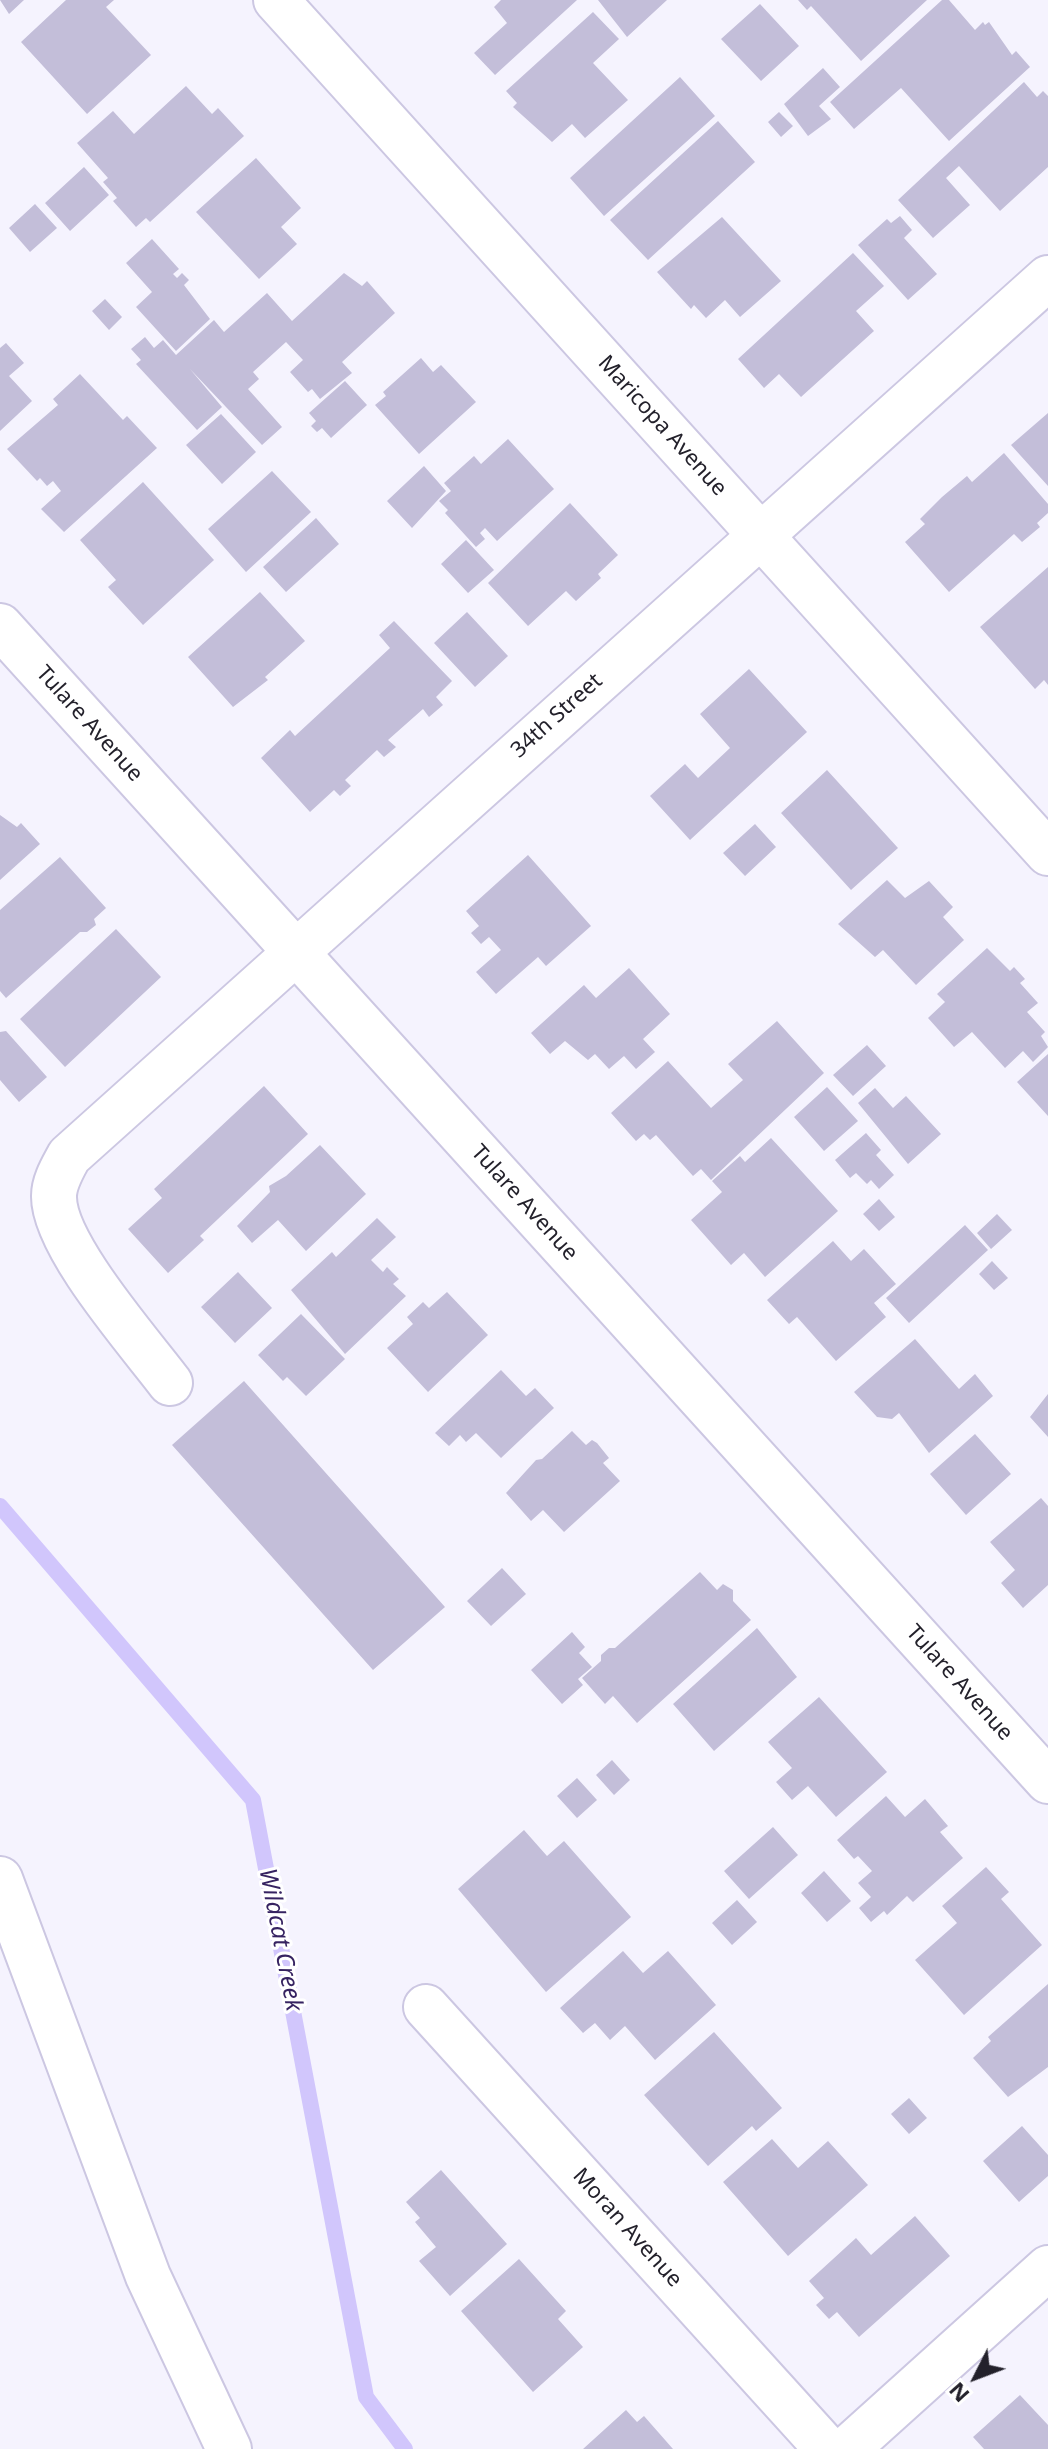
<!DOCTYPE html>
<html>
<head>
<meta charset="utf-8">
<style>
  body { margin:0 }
  #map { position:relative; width:1048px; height:2449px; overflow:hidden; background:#f5f3fe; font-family:"Noto Sans",sans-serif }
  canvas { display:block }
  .north { position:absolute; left:936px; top:2337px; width:80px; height:80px; -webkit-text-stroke:6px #fff; paint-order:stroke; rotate:228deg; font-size:22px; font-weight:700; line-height:32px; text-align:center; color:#23212b }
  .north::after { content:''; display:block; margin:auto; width:28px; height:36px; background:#23212b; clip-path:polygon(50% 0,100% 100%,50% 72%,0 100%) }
</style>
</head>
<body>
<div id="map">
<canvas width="1048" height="2449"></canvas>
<div class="north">N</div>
</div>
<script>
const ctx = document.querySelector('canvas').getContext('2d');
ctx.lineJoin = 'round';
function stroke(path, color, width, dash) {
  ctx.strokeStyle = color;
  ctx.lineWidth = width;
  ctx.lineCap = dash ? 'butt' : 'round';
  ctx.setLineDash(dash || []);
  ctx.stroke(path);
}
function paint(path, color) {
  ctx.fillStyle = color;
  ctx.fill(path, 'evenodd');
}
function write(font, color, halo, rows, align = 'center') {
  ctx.font = font + ' "Noto Sans",sans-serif';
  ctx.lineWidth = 6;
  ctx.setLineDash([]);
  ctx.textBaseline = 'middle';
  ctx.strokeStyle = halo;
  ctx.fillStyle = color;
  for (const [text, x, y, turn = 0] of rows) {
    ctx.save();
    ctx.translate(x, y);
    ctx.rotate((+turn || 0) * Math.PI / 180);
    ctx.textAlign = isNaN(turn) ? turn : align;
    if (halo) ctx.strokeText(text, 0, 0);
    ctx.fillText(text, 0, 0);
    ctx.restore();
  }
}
const stream = new Path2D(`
  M0,1506l253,294 113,597 39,52`);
const building = new Path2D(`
  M0,0h24l-15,14z
  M66,0h48l-8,7 45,48 -64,59 -66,-72z
  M501,0h76l-82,75 -21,-22 33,-30 -13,-16z
  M598,0h69l-40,37z
  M798,0h129l-66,61 -50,-55 -4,4z
  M942,0h7l26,30 8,-8 2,3 4,-3 23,33 4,-4 14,16 -81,74 -48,-53 -47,41 -24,-27z
  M760,4l39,42 -38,35 -40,-42z
  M593,12l26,27 -26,24 35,37 -43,38 -13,-14 -20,18 -39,-35 4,-4 -11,-12z
  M823,68l17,19 -21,19 12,13 -23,17 -24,-32z
  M680,77l35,39 -111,100 -34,-38z
  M1024,82l13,15 6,-6 5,5v71l-48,44 -41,-45 -13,12 24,27 -37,33 -35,-38z
  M186,86l26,28 6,-6 26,28 -94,86 -4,-4 -10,9 -23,-26 4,-3 -14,-16 5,-4 -31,-35 36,-32 21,23z
  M779,112l14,14 -12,11 -13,-15z
  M718,121l37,41 -107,98 -38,-40z
  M256,158l45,50 -20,19 16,17 -38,35 -63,-67z
  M84,167l25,28 -39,36 -25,-28z
  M35,204l22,24 -27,24 -21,-24z
  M900,216l12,14 -8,8 33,36 -29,26 -50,-55 29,-26 4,4z
  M722,217l59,64 -41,36 -15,-17 -19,18 -12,-13 -3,4 -34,-37z
  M152,239l27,30 -6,5 4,4 5,-5 7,7 -5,5 26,34 -34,32 -40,-44 16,-15 -26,-29z
  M853,253l31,33 -28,25 18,20 -73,66 -22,-23 -15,14 -26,-29z
  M344,273l18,13 5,-5 28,32 -53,49 10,11 -32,26 -8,-10 -4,3 -18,-20 13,-12 -17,-18 -33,30 6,7 -11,10 34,38 -20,18 -72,-76 32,38 -25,23 -61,-66 5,-4 -10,-11 14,-12 9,11 9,-8 13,15 38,-35 10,12 43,-39 25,28z
  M105,299l17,18 -13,13 -17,-19z
  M6,343l18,20 -15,13 23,25 -32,30v-83z
  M421,358l12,14 8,-7 35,37 -57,52 -44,-49 11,-9 -3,-4z
  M80,374l43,46 4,-4 30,32 -93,84 -23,-23 20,-18 -8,-10 -6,5 -7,-8 -3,3 -30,-32 51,-44 -5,-6z
  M345,381l22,24 -36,33 -9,-10 -5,4 -6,-6 5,-5 -7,-8z
  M1048,413v73l-37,-41z
  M221,414l35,38 -34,32 -36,-39z
  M508,439l46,50 -57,52 -12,-13 -5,5 5,6 -9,8 -31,-34 3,-3 -9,-9 12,-10 -7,-8 30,-27 7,8z
  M1004,453l44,51v9l-11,10 3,4 -18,15 -8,-8 -65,58 -44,-50 20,-18 -5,-5 22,-22 25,-21 5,6z
  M424,466l22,25 -34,37 -25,-27z
  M272,471l39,41 -65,60 -38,-43z
  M143,482l71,78 -71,65 -35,-38 8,-7 -36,-40z
  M570,503l48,52 -20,19 3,4 -25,23 -10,-10 -38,35 -40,-43z
  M316,518l23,26 -53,48 -23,-25z
  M466,540l28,30 -26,23 -27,-29z
  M1048,567v118l-4,-5 -9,9 -55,-62z
  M260,592l45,49 -40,36 3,3 -35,27 -45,-50z
  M467,612l41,44 -33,31 -41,-44z
  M394,621l58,60 -16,16 7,8 -14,12 -6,-8 -35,31 8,7 -12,10 -7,-7 -32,30 6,6 -11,10 -6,-6 -24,22 -49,-54 29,-28 5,6 95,-88 -11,-13z
  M749,669l58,63 -117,108 -40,-44 35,-32 13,14 32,-30 -30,-34z
  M827,770l71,78 -47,42 -70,-77z
  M0,815l17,12 4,-4 19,21 -40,36z
  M755,824l21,23 -31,29 -22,-23z
  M528,855l63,71 -45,40 -8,-9 -42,37 -20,-22 25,-22 -12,-13 -8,7 -10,-11 8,-7 -13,-15z
  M60,857l46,51 -12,11 2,6 -9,7h-7l-74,66 -6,-7v-81z
  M887,880l18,18 24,-17 24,26 -10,10 21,23 -48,45 -33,-35 -8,7 -37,-33z
  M116,929l45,48 -96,90 -45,-48z
  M987,948l23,23 4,-4 11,12 -5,4 18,20 -11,9 18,20 -4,4 7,11 -15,15 -10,-11 -18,17 -33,-36 -18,15 -26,-29 17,-16 -8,-8z
  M629,968l41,46 -27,25 12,13 -19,17 -12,-13 -15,13 -14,-15 -7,6 -23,-19 -15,13 -19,-21 53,-48 12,13z
  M777,1021l47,52 -113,107 -10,-11 -8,7 -37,-41 -6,5 -6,-6 -8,7 -25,-28 57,-52 43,47 32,-28 -15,-16z
  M6,1031l41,46 -28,25 -19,-22v-48z
  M867,1045l19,21 -33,30 -20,-21z
  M1048,1054v62l-31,-34z
  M264,1086l44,48 -108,102 4,4 -36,33 -40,-44 34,-31 -8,-9z
  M827,1087l31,34 -34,30 -30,-34z
  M875,1088l18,20 13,-12 35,38 -33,30 -50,-61z
  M866,1133l15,17 -5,5 18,20 -15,14 -8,-9 -4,4 -11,-11 -6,5 -15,-18z
  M771,1138l67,73 -73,66 -21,-24 -13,12 -40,-45 31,-28 -10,-11 28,-25 5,6z
  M320,1145l46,49 -60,57 -28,-31 -26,23 -15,-17 33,-34 -1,-6 17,-10z
  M879,1199l16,18 -16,14 -16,-17z
  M997,1214l15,16 -21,19 -14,-16z
  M377,1218l19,19 -25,23 12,12 4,-5 12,12 -6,5 13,12 -61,58 -54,-64 41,-38 4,5z
  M965,1225l23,25 -79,73 -23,-25z
  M833,1241l18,20 13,-12 32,35 -22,19 12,14 -50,44 -39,-44 -8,7 -22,-24z
  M992,1261l16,17 -14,12 -15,-16z
  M238,1272l34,36 -37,35 -34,-36z
  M447,1292l41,43 -60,57 -41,-44 26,-24 -6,-7 16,-15 6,6z
  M301,1314l44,45 -39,37 -19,-19 -4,4 -25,-26z
  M915,1339l44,50 16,-15 18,22 -64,57 -30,-40 -7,6 -15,-2 -23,-25z
  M501,1370l25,26 9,-8 19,20 -53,50 -25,-25 -10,9 -6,-7 -11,11 -14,-13z
  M244,1381l201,226 -72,63 -201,-225z
  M1048,1394v43l-18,-20z
  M572,1431l14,14 6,-5 5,3 12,15 -6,5 17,18 -56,51 -21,-22 -12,11 -25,-28 30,-33 6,-1z
  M975,1434l36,40 -45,41 -36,-41z
  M1041,1498l7,8v79l-25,23 -22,-25 14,-13 -25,-28z
  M502,1568l24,26 -35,32 -24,-25z
  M700,1572l17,18 6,-6 10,6v11l18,19 -114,103 -24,-27 -8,8 -23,-26 19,-17v-6l8,-7h6z
  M757,1628l40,49 -83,74 -41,-47z
  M572,1632l13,15 -6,6 13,14 -14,12 5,6 -21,19 -31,-34z
  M819,1697l68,75 -51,45 -28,-31 -16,14 -16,-18 16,-14 -24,-26z
  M612,1760l18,20 -16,15 -18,-20z
  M577,1778l20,22 -20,18 -20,-22z
  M886,1796l19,21 20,-18 23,27 -8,6 23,26 -50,44 -6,-6 -20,19 -3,-4 -13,11 -12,-14 12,-11 -13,-14 14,-12 -14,-15 -4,3 -17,-19z
  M773,1827l25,28 -49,44 -25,-28z
  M524,1830l23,26 17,-15 67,76 -85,75 -88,-103z
  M986,1867l23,25 -8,7 41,46 -78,70 -49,-55 42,-37 -15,-17z
  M824,1871l27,30 -24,21 -26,-29z
  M737,1900l20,22 -25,23 -20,-22z
  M623,1951l20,22 25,-22 48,54 -61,55 -30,-34 -15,14 -15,-17 -12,10 -23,-25z
  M1048,1984v83l-40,30 -35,-39 18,-17 -3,-4z
  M714,2032l68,76 -26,23 -4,-5 -44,40 -64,-71z
  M909,2098l18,20 -18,16 -18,-20z
  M1022,2126l26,29v21l-29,26 -36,-41z
  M772,2139l26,29 30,-27 40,44 -80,71 -65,-74z
  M441,2170l66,74 -57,52 -31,-35 17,-14 -21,-25 5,-4 -14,-16z
  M915,2216l35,40 -91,81 -22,-25 -8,7 -13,-14 8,-7 -15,-17 47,-43 15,17z
  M519,2259l47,52 -8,8 25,28 -50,45 -72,-81z
  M1020,2395l28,30v24h-64l-11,-12z
  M626,2410l11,12 7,-6 29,33h-90z`);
const minor = new Path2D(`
  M276,0l772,853
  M0,626l1048,1155
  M170,1383c-30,-40 -117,-138 -116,-187 0,-14 8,-27 15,-40l979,-878
  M0,1879l148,397 81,173
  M426,2007l401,442
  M847,2449l201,-181`);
const streetNames = [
  ["Maricopa Avenue",662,426,48],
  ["34th Street",557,716,-42],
  ["Tulare Avenue",89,724,48],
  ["Tulare Avenue",524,1203,48],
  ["Tulare Avenue",959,1683,48],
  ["Moran Avenue",627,2228,48]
];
const waterNames = [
  ["Wildcat Creek",280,1940,79]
];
stroke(stream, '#d1c6fc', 16);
paint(building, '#c3bed9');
stroke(minor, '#ccc7e2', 48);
stroke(minor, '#fff', 44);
write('22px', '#23212b', '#fff', streetNames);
write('italic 24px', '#362361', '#fff', waterNames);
</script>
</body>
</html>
